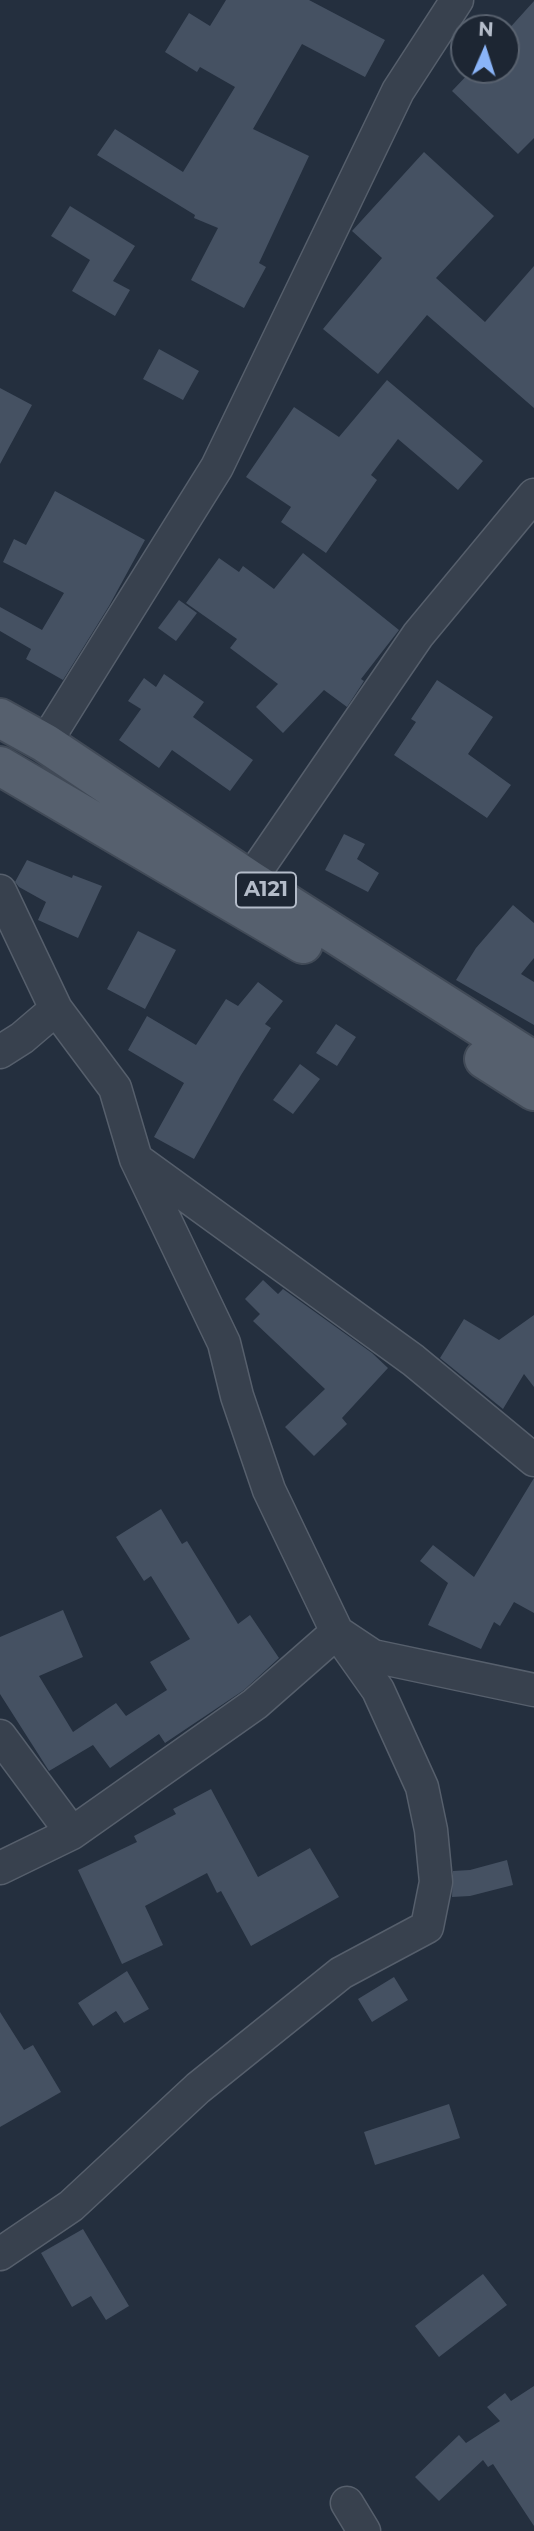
<!DOCTYPE html>
<html>
<head>
<meta charset="utf-8">
<style>
  body { margin:0 }
  #map { position:relative; width:534px; height:2531px; overflow:hidden; background:#242f3e; font-family:Montserrat,sans-serif }
  canvas { display:block }
  .north { position:absolute; left:450px; top:14px; width:70px; height:70px; box-sizing:border-box; background:#1d2633; border:2px solid #59626f; border-radius:50%; rotate:3deg; font-size:19px; font-weight:700; line-height:28px; text-align:center; color:#b4bcc9 }
  .north::after { content:''; display:block; margin:auto; width:24px; height:32px; background:#8ab4f8; clip-path:polygon(50% 0,100% 100%,50% 72%,0 100%) }
</style>
</head>
<body>
<div id="map">
<canvas width="534" height="2531"></canvas>
<div class="north">N</div>
</div>
<script>
const ctx = document.querySelector('canvas').getContext('2d');
ctx.lineJoin = 'round';
function paint(path, color) {
  ctx.fillStyle = color;
  ctx.fill(path, 'evenodd');
}
function stroke(path, color, width, dash) {
  ctx.strokeStyle = color;
  ctx.lineWidth = width;
  ctx.lineCap = dash ? 'butt' : 'round';
  ctx.setLineDash(dash || []);
  ctx.stroke(path);
}
function write(font, color, halo, rows, align = 'center') {
  ctx.font = font + ' Montserrat,sans-serif';
  ctx.lineWidth = 5;
  ctx.setLineDash([]);
  ctx.textBaseline = 'middle';
  ctx.strokeStyle = halo;
  ctx.fillStyle = color;
  for (const [text, x, y, turn = 0] of rows) {
    ctx.save();
    ctx.translate(x, y);
    ctx.rotate((+turn || 0) * Math.PI / 180);
    ctx.textAlign = isNaN(turn) ? turn : align;
    if (halo) ctx.strokeText(text, 0, 0);
    ctx.fillText(text, 0, 0);
    ctx.restore();
  }
}
const building = new Path2D(`
  M226,0h83l76,40 -20,37 -63,-33 -49,85 56,27 -50,107 7,4 -22,41 -53,-28 27,-52 -24,-10 1,-3 -98,-60 18,-26 68,43 52,-85 -35,-20 -3,5 -32,-20 24,-39 21,13z
  M534,1v137l-16,16 -66,-63 20,-21h34v-38z
  M424,152l70,64 -58,62 49,44 49,-56v142l-107,-93 -49,59 -55,-45 59,-71 -30,-27z
  M70,206l65,40 -22,35 17,9 -15,26 -43,-25 18,-31 -39,-24z
  M159,349l40,22 -16,29 -40,-21z
  M387,380l96,81 -25,29 -60,-51 -27,36 6,5 -51,73 -45,-31 10,-15 -45,-30 48,-70 45,30z
  M0,388l32,17 -32,59z
  M55,491l90,49 -36,66 -46,74 -37,-21 5,-10 -31,-18v-24l42,23 22,-37 -61,-31 11,-23 12,6z
  M303,553l96,77 -38,49 3,2 -17,26 -23,-17 -41,43 -27,-26 22,-23 -48,-36 7,-9 -51,-36 33,-45 20,14 4,-6 31,23z
  M179,600l18,13 -21,28 -18,-13z
  M164,674l40,28 -11,15 60,43 -23,31 -58,-41 -13,18 -40,-28 22,-31 -13,-8 16,-23 12,9z
  M437,680l56,37 -25,37 43,31 -24,33 -93,-63 22,-33 -5,-3z
  M344,834l21,10 -8,15 22,14 -11,19 -43,-22z
  M27,860l45,18 1,-3 29,11 -24,52 -40,-18 8,-18 -27,-15 -4,-5z
  M513,905l21,18v35l-13,16 13,8v43l-78,-45 20,-32z
  M138,931l38,19 -31,59 -38,-20z
  M258,982l25,19 -18,23 6,4 -30,47 -47,84 -40,-22 30,-54 -56,-33 19,-34 49,29 30,-46 12,7z
  M336,1024l20,13 -19,29 -21,-13z
  M300,1064l20,15 -27,35 -20,-14z
  M263,1280l15,14 5,-5 89,64 16,15 -46,50 5,6 -33,32 -29,-29 40,-38 -72,-68 7,-7 -15,-15z
  M534,1315v72l-10,-13 -21,35 -63,-51 24,-39 35,21z
  M534,1478v135l-20,-11 -14,24 -6,-4 -13,27 -53,-24 20,-42 -28,-22 13,-16 41,32z
  M161,1509l21,35 5,-3 51,83 12,-9 29,43 -35,32 -79,53 -6,-9 -49,34 -17,-23 -44,26 -49,-77v-57l63,-27 20,47 -44,19 34,56 43,-29 10,13 41,-26 -17,-28 40,-23 -39,-63 -7,5 -28,-44z
  M211,1789l47,88 52,-29 29,49 -88,49 -30,-55 -4,2 -10,-20 -62,33 18,39 -41,19 -44,-94 59,-28 -3,-6 42,-22 -3,-5z
  M507,1860l6,25 -43,11 -18,1 1,-26 17,-1z
  M127,1971l22,38 -25,14 -8,-12 -23,15 -15,-23z
  M394,1977l14,23 -36,22 -14,-23z
  M0,2012l24,38 9,-5 28,47 -61,35z
  M449,2104l11,34 -85,27 -11,-33z
  M83,2229l46,77 -23,14 -15,-24 -19,11 -31,-54z
  M483,2274l24,31 -68,52 -24,-31z
  M534,2386v140l-41,-62 -5,3 -5,-7 -44,41 -24,-24 44,-42 7,8 34,-22 -13,-14 18,-14 6,8z`);
const street = new Path2D(`
  M45,743l172,-276 181,-376 59,-91
  M250,880l168,-245 116,-140
  M0,891l56,118 59,79 21,71 88,184 13,53 32,94 68,142 41,58 44,97 9,43 5,52 -9,45 -86,46 -143,115 -127,118 -71,48
  M0,1052l22,-14 34,-29
  M140,1162l273,198 121,100
  M0,1736l72,97
  M0,1868l72,-35 183,-129 82,-72 36,24 161,34
  M347,2503l17,28`);
const primary = new Path2D(`
  M0,718l45,25 205,137 284,181
  M0,766l303,178
  M484,1059l50,32`);
const shields = [
  [266,890,60]
];
const shieldNames = [
  ["A121",266,890]
];
paint(building, '#455162');
stroke(street, '#565f6c', 35);
stroke(primary, '#414a57', 42);
stroke(street, '#38414e', 32);
stroke(primary, '#56606e', 38);
for (const [x, y, w] of shields) {
  const box = new Path2D();
  box.roundRect(x - w / 2, y - 17.5, w, 35, 5);
  ctx.fillStyle = '#1d2633';
  ctx.fill(box);
  stroke(box, '#b4bcc9', 2);
}
write('bold 21px', '#b4bcc9', null, shieldNames);
</script>
</body>
</html>
